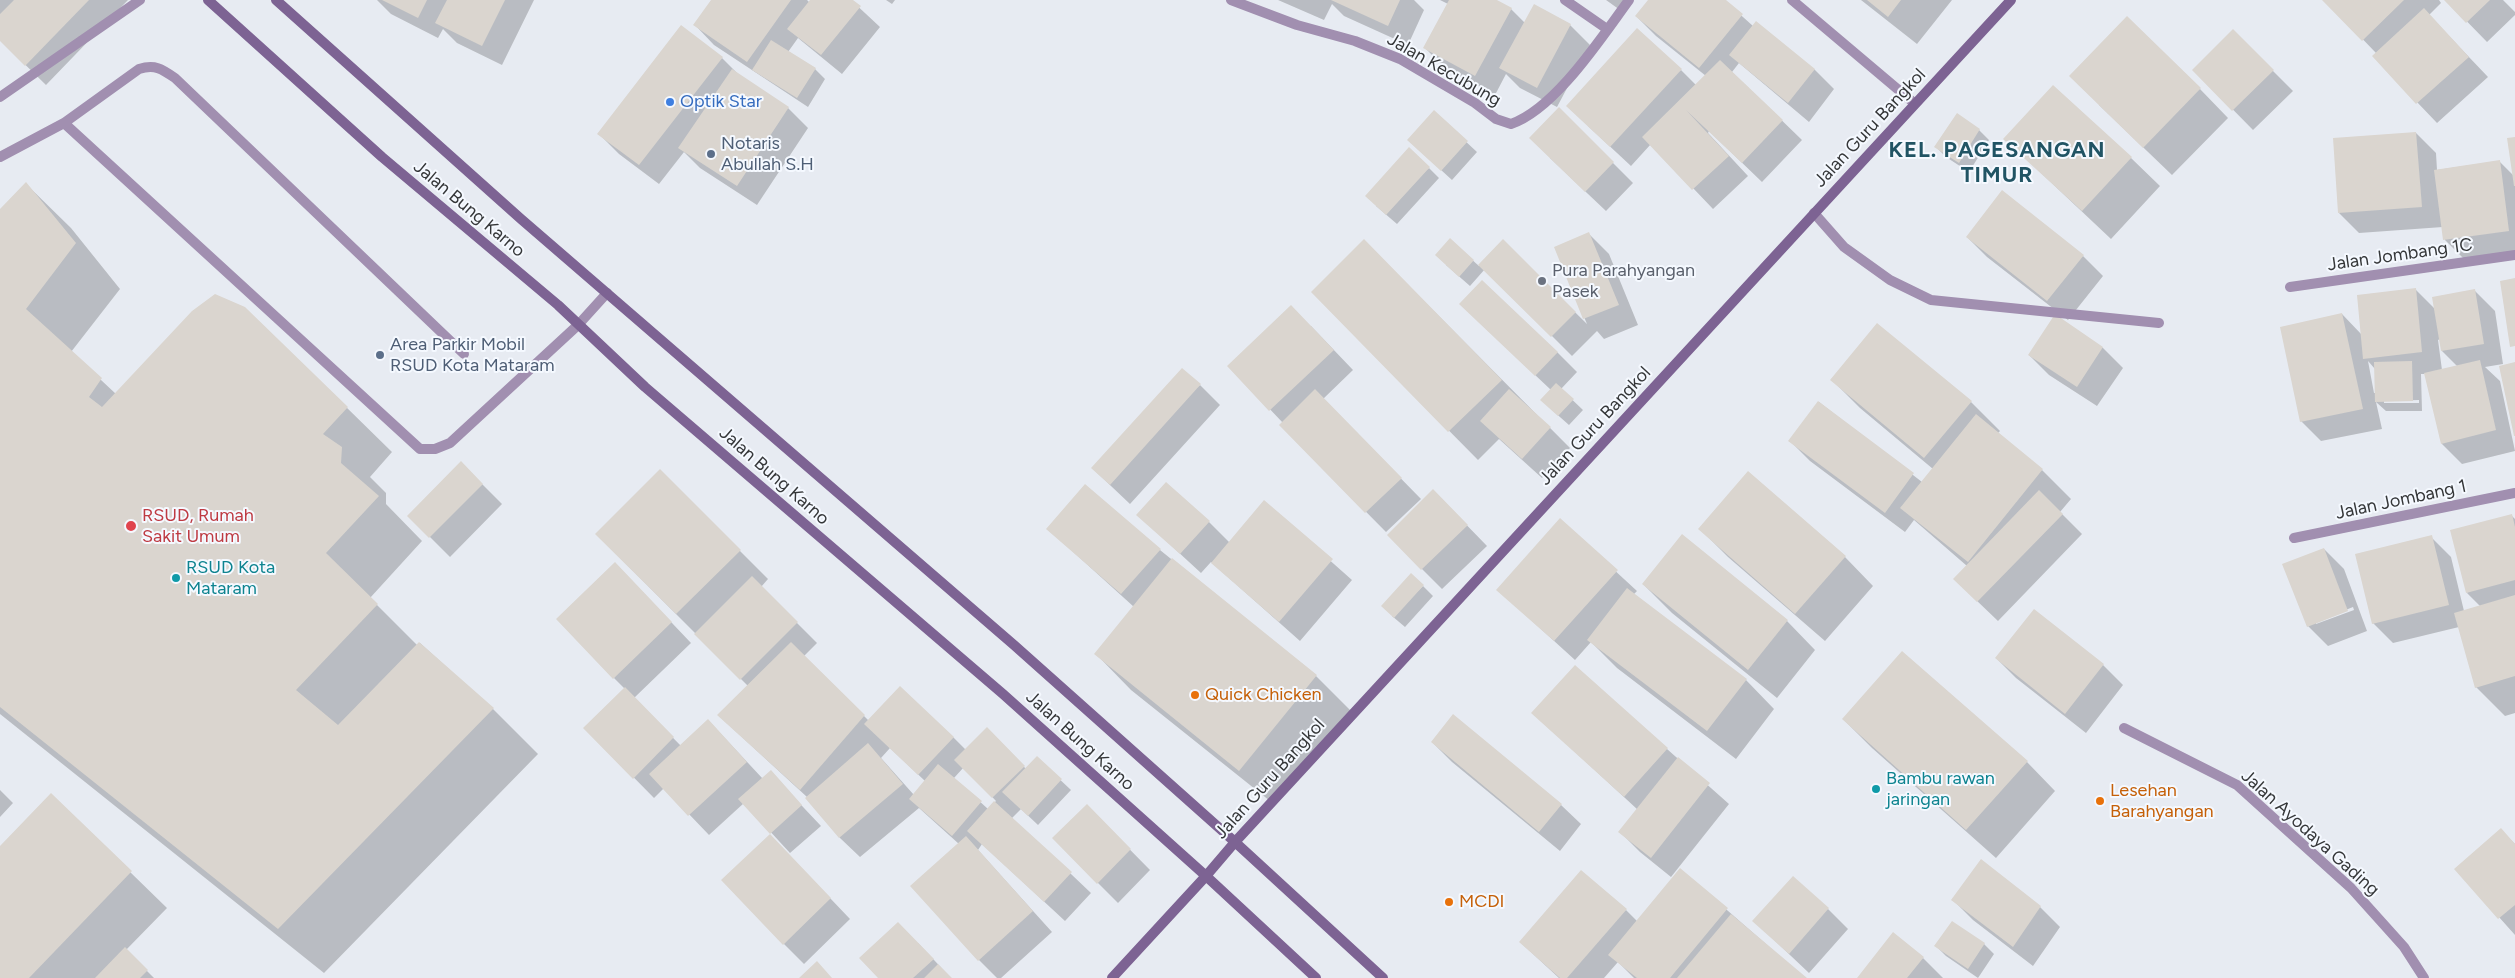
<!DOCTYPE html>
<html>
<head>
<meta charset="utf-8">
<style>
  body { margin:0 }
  canvas { display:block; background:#e7ebf2 }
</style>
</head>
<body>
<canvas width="2515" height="978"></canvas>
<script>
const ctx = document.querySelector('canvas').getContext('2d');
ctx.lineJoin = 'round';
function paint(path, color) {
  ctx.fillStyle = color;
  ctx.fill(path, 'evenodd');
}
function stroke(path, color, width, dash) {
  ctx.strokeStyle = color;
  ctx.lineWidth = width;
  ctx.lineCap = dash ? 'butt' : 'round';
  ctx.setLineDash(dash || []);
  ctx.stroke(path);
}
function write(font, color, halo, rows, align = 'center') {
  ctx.font = font + ' Figtree,sans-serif';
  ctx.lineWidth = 4;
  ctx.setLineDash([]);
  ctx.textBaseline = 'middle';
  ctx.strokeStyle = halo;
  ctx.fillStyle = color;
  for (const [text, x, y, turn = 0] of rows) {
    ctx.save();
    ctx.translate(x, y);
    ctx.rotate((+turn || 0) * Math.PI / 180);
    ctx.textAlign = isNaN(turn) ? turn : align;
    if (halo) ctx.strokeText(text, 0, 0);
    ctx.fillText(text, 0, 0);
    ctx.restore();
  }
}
const shadow = new Path2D(`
  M0,0h128l-82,85 -46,-45z
  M377,0h157l-32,65 -45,-22 -14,-14 -5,9 -47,-24z
  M712,0h95l3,3 2,-3h39l29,27 -38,47 -44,-36 -10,14 27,17 10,10 -17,28 -94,-62 -19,-20z
  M886,0h9l-3,4z
  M1278,0h136l10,10 -16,35 -64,-29 -12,-12 -8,16z
  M1440,0h55l16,9 14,14 9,-17 36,19 20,20 -33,62 -37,-19 -14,-14 -11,21 -50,-27 -20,-20 23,-44z
  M1606,0h22l-8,10z
  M1649,0h75l29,26 61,43 20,20 -25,33 -70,-59 -7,9 70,68 -40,42 -53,-51 -1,2 40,43 -35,33 -62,-65 -20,22 -43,-40 93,-56 15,15 10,-9 -50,-40 -20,-20z
  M1861,0h91l-35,44z
  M2325,0h114l2,3 -12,12 59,62 -51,46 -64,-67 3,-3z
  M2446,0h57l12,12v3l-28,27z
  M2233,31l60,60 -40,39 -59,-60z
  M722,58l19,19 47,31 20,20 -51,77 -57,-37 -16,-16 -25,32 -40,-30 -20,-20z
  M2200,89l28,29 -56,57 -73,-70z
  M1559,109l74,74 -27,28 -56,-53z
  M1434,112l43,40 -25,28 -34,-31z
  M1979,130l10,10 -20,32 -23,-15 -10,-10z
  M2416,133l20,20 1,17 62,-9 15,15 1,-38v115l-50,7 -20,-20 -2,-13 -84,6 -20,-20z
  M2005,139l126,19 29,28 -49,53z
  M1429,168l10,10 -42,46 -21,-18z
  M26,184l45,44 49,61 -49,63 45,42 129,-86 147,144 -22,25 16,16v11l36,37 -52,57 47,47 3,-2 73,66 45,45 -214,219 -324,-259v-503z
  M1589,234l20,20 29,71 -34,14 -7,-8 -25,25 -87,-87 -15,17 -24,-21 4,-25 29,26 24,-25 84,83 -32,-76z
  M1967,237l116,19 20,20 -35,44 -81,-63z
  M1393,270l177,178 -28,30 -43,-39 -21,21 -166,-168z
  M2415,289l21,21 39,-19 20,20 8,53 -18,3 15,14 15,70 -53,13 -20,-20 -16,-70h-5l1,37h-36l-10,-9 6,27 -61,12 -20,-20 41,-107 20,21zM2440,339l2,12 16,16 -16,3 -4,-30zM2368,361l7,8 1,24h-2zM2419,400v3h-35v-2z
  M2055,316l48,32 20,20 -26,38 -48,-31 -20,-20z
  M1481,324l76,28 20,20 -16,17 22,21 -14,15 -17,-15 -1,-20z
  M1877,324l94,78 29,29 -3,3 45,36 29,29 -11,13 22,22 -84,87 -23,-22 -8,-33 -53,-46 -9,12 -95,-71 -20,-20 29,-39 103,80 11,-13 -73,-61 -28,-28z
  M1311,326l42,44 -30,29 98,100 -35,33 -106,-107 3,-2 -54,-57z
  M1200,385l20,20 -90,99 -38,-36z
  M461,463l41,41 -52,53 -41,-41z
  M660,471l108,108 -7,8 56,56 -13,13 65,65 84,16 13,13 41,-1 19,20 11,-11 34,32 -33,35 -17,-16 -9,9 79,75 -26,28 -83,-77 -4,6 74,82 -51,46h-4l-18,-18 -20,-116 -40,-36 -59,49 -20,-19 -33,-41 -89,-82 30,-29 -152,-152zM890,748l35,33 -11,14 -33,-37zM964,767l32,34 -8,8 -34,-31z
  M1264,502l88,78 -52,61 -89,-79 -10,11 -63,-58 71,7 21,21z
  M1453,511l34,35 -45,43 -54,-54z
  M2512,516l3,3v194l-10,3 -29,-29 -17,-60 -66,16 -20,-20 58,-86 20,20 13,54 16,-5 -13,-13z
  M1560,520l77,71 -3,3 112,86 28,29 -38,50 -119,-91 -26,-26 -16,18 -77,-70z
  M1048,529l112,21 156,126 35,35 -76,94 -144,-115 -35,-36 38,-47z
  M1700,529l145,28 28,29 -48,55 -97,-84z
  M2324,549l20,20 23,62 -39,15 -20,-20zM2353,607l1,3 -38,14v-2z
  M635,584l56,59 -57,55 47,48 27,-26 55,59 7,-7 51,54 -31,27 -46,-50 -35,32 -45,-47 -10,10 -69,-70 40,-39 -11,-11z
  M1643,584l144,37 28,29 -38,48 -105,-85z
  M1423,586l10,10 -28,31 -13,-11z
  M2034,611l69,54 20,20 -37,48 -70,-55 -20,-20z
  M1533,713l134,36 62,55 -58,73 -31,-25 -20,-20 18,-22z
  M1843,719l184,43 28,29 -59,67 -124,-110z
  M1432,742l129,63 20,19 -21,27 -108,-89z
  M0,790l13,13 -13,14z
  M51,795l116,113 -41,42 28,28h-154v-130z
  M1087,806l63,64 -32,33 -65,-65z
  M2501,830l14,14v91l-59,-66z
  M789,855l61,64 -46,45 -20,-20z
  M1681,870l124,108h-171l-16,-16 -14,16h-45l-39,-36 106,-32 12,12z
  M1953,900l87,7 20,20 -27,39 -60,-46z
  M1828,909l20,20 -39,44 -55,-52z
  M1952,923l32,21 10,10 -16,24 -32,-22 -10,-10z
  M918,943l33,35h-71z
  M1923,958l20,20h-84z`);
const building = new Path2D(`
  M14,0h75l-64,66 -25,-25v-27z
  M382,0h45l-9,18z
  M447,0h58l-23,46 -47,-23z
  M711,0h80l-44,62 -54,-37z
  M810,0h43l8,6 -40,49 -34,-26z
  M1331,0h69l-12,26z
  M1449,0h48l15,8 -37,68 -52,-28z
  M1648,0h78l17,14 -44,54 -64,-52z
  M1867,0h34l-13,17z
  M2322,0h82l-42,41z
  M2444,0h46l-24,23z
  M1534,4l37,20 -34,64 -38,-20z
  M2424,8l45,49 -53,47 -44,-48z
  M2127,16l74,72 -58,60 -74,-72z
  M1756,21l59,48 -27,34 -59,-48z
  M681,25l42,32 -84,108 -42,-31z
  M1637,28l45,41 -72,78 -44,-41z
  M2233,29l41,41 -42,41 -40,-41z
  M771,40l45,28 -19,30 -45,-28z
  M1720,60l63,60 -41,43 -56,-53 43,46 -37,34 -50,-53z
  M732,69l57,38 -52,79 -59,-38z
  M2053,85l79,72 -50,54 -79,-72z
  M1559,107l55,55 -29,30 -56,-54z
  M1434,110l34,31 -27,30 -34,-31z
  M1957,113l23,16 -21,34 -25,-16z
  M2416,132l6,75 -84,6 -5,-75z
  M2515,137v49h-1l-7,-48z
  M1409,147l21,20 -44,48 -21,-19z
  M2500,160l9,71 -66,9 -9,-70z
  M26,182l50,61 -50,66 76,69 -13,19 13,10 90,-96 23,-17 30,13 103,100 -25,27 19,13 -1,16 38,33 -53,57 52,51 -82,86 42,35 81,-83 75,66 -216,221 -278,-222v-498z
  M2002,190l82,65 -37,46 -81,-64z
  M1589,232l30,73 -36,14 -29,-72z
  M1450,238l24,22 -15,17 -24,-22z
  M1364,239l138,141 -54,52 -137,-140z
  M1503,239l73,73 -25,25 -73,-72z
  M2515,278v68l-5,1 -10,-66z
  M1482,280l76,72 -23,24 -76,-72z
  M2416,288l6,64 -59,7 -6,-64z
  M2475,289l9,55 -43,7 -9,-54z
  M1291,305l43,45 -65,61 -42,-45z
  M2342,313l21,96 -63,13 -20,-95z
  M2055,314l48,33 -26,40 -49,-32z
  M1877,323l95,78 -48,57 -94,-78z
  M2480,360l16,70 -55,14 -17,-71z
  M2412,361l1,40 -38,1 -1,-40z
  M2515,362v74h-1l-15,-70z
  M1182,368l19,16 -91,101 -19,-17z
  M1556,383l18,16 -16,17 -18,-16z
  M1315,389l87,89 -37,35 -86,-88z
  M1509,389l42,38 -29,32 -42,-38z
  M1818,401l96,72 -29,40 -97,-72z
  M1976,414l67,55 -75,93 -68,-54z
  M461,461l22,23 -54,54 -22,-22z
  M660,469l81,81 -65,64 -81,-80z
  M1748,471l98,85 -51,58 -97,-85z
  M1166,482l44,39 -30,33 -44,-39z
  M1085,484l76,65 -40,45 -75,-65z
  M1433,489l35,36 -47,45 -34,-35z
  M2039,490l24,24 -86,88 -24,-23z
  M1264,500l69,59 -54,63 -68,-59z
  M2512,514l3,13v53l-49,13 -16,-63z
  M1560,518l58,52 -64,71 -58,-51z
  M1682,534l106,86 -40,50 -106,-86z
  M2432,535l17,70 -77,19 -17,-70z
  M2324,548l24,63 -41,16 -25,-63z
  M1172,558l145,117 -78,96 -145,-117z
  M615,562l57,60 -59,57 -57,-60z
  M1411,573l13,12 -30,33 -13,-12z
  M752,576l46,46 -58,58 -46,-46z
  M1627,588l120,91 -40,52 -120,-91z
  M2515,595v81l-40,12 -21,-75z
  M2034,609l70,55 -39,50 -70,-56z
  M791,642l74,73 -65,75 -83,-75z
  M1902,651l126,110 -62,69 -124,-111z
  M1575,665l93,83 -44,49 -93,-84z
  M900,686l54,51 -36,38 -54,-51z
  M625,687l49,50 -41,42 -50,-51z
  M1453,714l109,90 -23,28 -108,-90z
  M708,719l39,43 -59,54 -39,-42z
  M987,727l38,39 -33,32 -38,-38z
  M868,743l35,41 -64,54 -34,-40z
  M1037,756l25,23 -34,37 -26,-24z
  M1678,757l32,26 -59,75 -33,-26z
  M938,764l44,37 -30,35 -43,-37z
  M771,770l31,35 -32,29 61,64 -48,47 -62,-65 49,-46 -32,-35z
  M51,793l81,78 -103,107h-29v-132z
  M994,801l78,71 -28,30 -77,-71z
  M1087,804l44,45 -34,35 -45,-46z
  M2501,828l14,16v61l-17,14 -44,-50z
  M966,836l67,75 -55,50 -68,-75z
  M1981,859l60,47 -28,41 -62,-47z
  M1680,868l48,40 -58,70h-33l-29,-23z
  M1581,870l46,39 -60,69h-7l-41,-36z
  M1793,876l36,32 -40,46 -37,-33z
  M1731,914l76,64h-130z
  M1952,921l33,22 -17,26 -34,-23z
  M898,922l36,37 -21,19h-35l-19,-20z
  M1893,932l31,25 -17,21h-50z
  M125,947l23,23 -8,8h-45z
  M817,961l15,17h-33z
  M938,964l14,14h-28z`);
const lane = new Path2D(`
  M64,123l356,326h15l15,-6 128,-118 29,-32
  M0,157l64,-34 75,-54c16,-5 23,0 36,9l289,276`);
const street = new Path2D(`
  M1231,0l66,25 58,16 45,18 75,44 21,16 15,5c44,-15 90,-86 118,-124
  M1565,0l42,29
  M1792,0l122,103
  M0,97l140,-97
  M1814,213l30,34 46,33 41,20 228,23
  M2290,287l225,-32
  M2294,538l221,-45
  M2124,728l113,57 114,103 53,59 20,31`);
const secondary = new Path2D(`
  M208,0l174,157 176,148 87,82 358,307 203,182 110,102
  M276,0l245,219 493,426 221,197 148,136
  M1112,978l94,-102 29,-34 776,-842`);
const markers = [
  [670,102,5,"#3f7fe0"],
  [711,154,5,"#5c6f8a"],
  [1542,281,5,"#6b7280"],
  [380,355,5,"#5c6f8a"],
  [131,526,6,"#e0444e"],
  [176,578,5,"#0f9aa8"],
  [1195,695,5,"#e8710a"],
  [1876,789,5,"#0f9aa8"],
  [2100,801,5,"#e8710a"],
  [1449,902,5,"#e8710a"]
];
const streetNames = [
  ["Jalan Kecubung",1444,70,30],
  ["Jalan Guru Bangkol",1870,128,-47],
  ["Jalan Bung Karno",469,209,40],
  ["Jalan Jombang 1C",2400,255,-8],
  ["Jalan Guru Bangkol",1595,426,-47],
  ["Jalan Bung Karno",774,476,41],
  ["Jalan Jombang 1",2401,500,-12],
  ["Jalan Bung Karno",1080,741,42],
  ["Jalan Guru Bangkol",1270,779,-48],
  ["Jalan Ayodaya Gading",2310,833,42]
];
const shopNames = [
  ["Optik Star",680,102]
];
const serviceNames = [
  ["Notaris",721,144],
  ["Abullah S.H",721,165],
  ["Area Parkir Mobil",390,345],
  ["RSUD Kota Mataram",390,366]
];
const worshipNames = [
  ["Pura Parahyangan",1552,271],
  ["Pasek",1552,292]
];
const healthNames = [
  ["RSUD, Rumah",142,516],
  ["Sakit Umum",142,537]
];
const cultureNames = [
  ["RSUD Kota",186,568],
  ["Mataram",186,589],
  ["Bambu rawan",1886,779],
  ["jaringan",1886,800]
];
const foodNames = [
  ["Quick Chicken",1205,695],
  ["Lesehan",2110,791],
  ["Barahyangan",2110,812],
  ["MCDI",1459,902]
];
const districtNames = [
  ["KEL. PAGESANGAN",1997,151],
  ["TIMUR",1997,176]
];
paint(shadow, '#0003');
paint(building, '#dad5cf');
stroke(lane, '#a18fb0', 10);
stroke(street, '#a18fb0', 10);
stroke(secondary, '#7d6393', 10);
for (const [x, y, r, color] of markers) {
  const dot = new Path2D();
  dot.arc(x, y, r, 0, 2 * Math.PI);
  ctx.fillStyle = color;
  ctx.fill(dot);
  stroke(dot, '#f5f9ff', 2);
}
write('18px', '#353739', '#f5f9ff', streetNames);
write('18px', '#366cbe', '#f5f9ff', shopNames, 'left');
write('18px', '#4e5e75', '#f5f9ff', serviceNames, 'left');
write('18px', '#5b616d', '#f5f9ff', worshipNames, 'left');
write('18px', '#be3a42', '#f5f9ff', healthNames, 'left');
write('18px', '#0d838f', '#f5f9ff', cultureNames, 'left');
write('18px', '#c56008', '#f5f9ff', foodNames, 'left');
ctx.letterSpacing = '1px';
write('bold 22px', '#215464', '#f5f9ff', districtNames);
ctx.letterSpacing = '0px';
</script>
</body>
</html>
